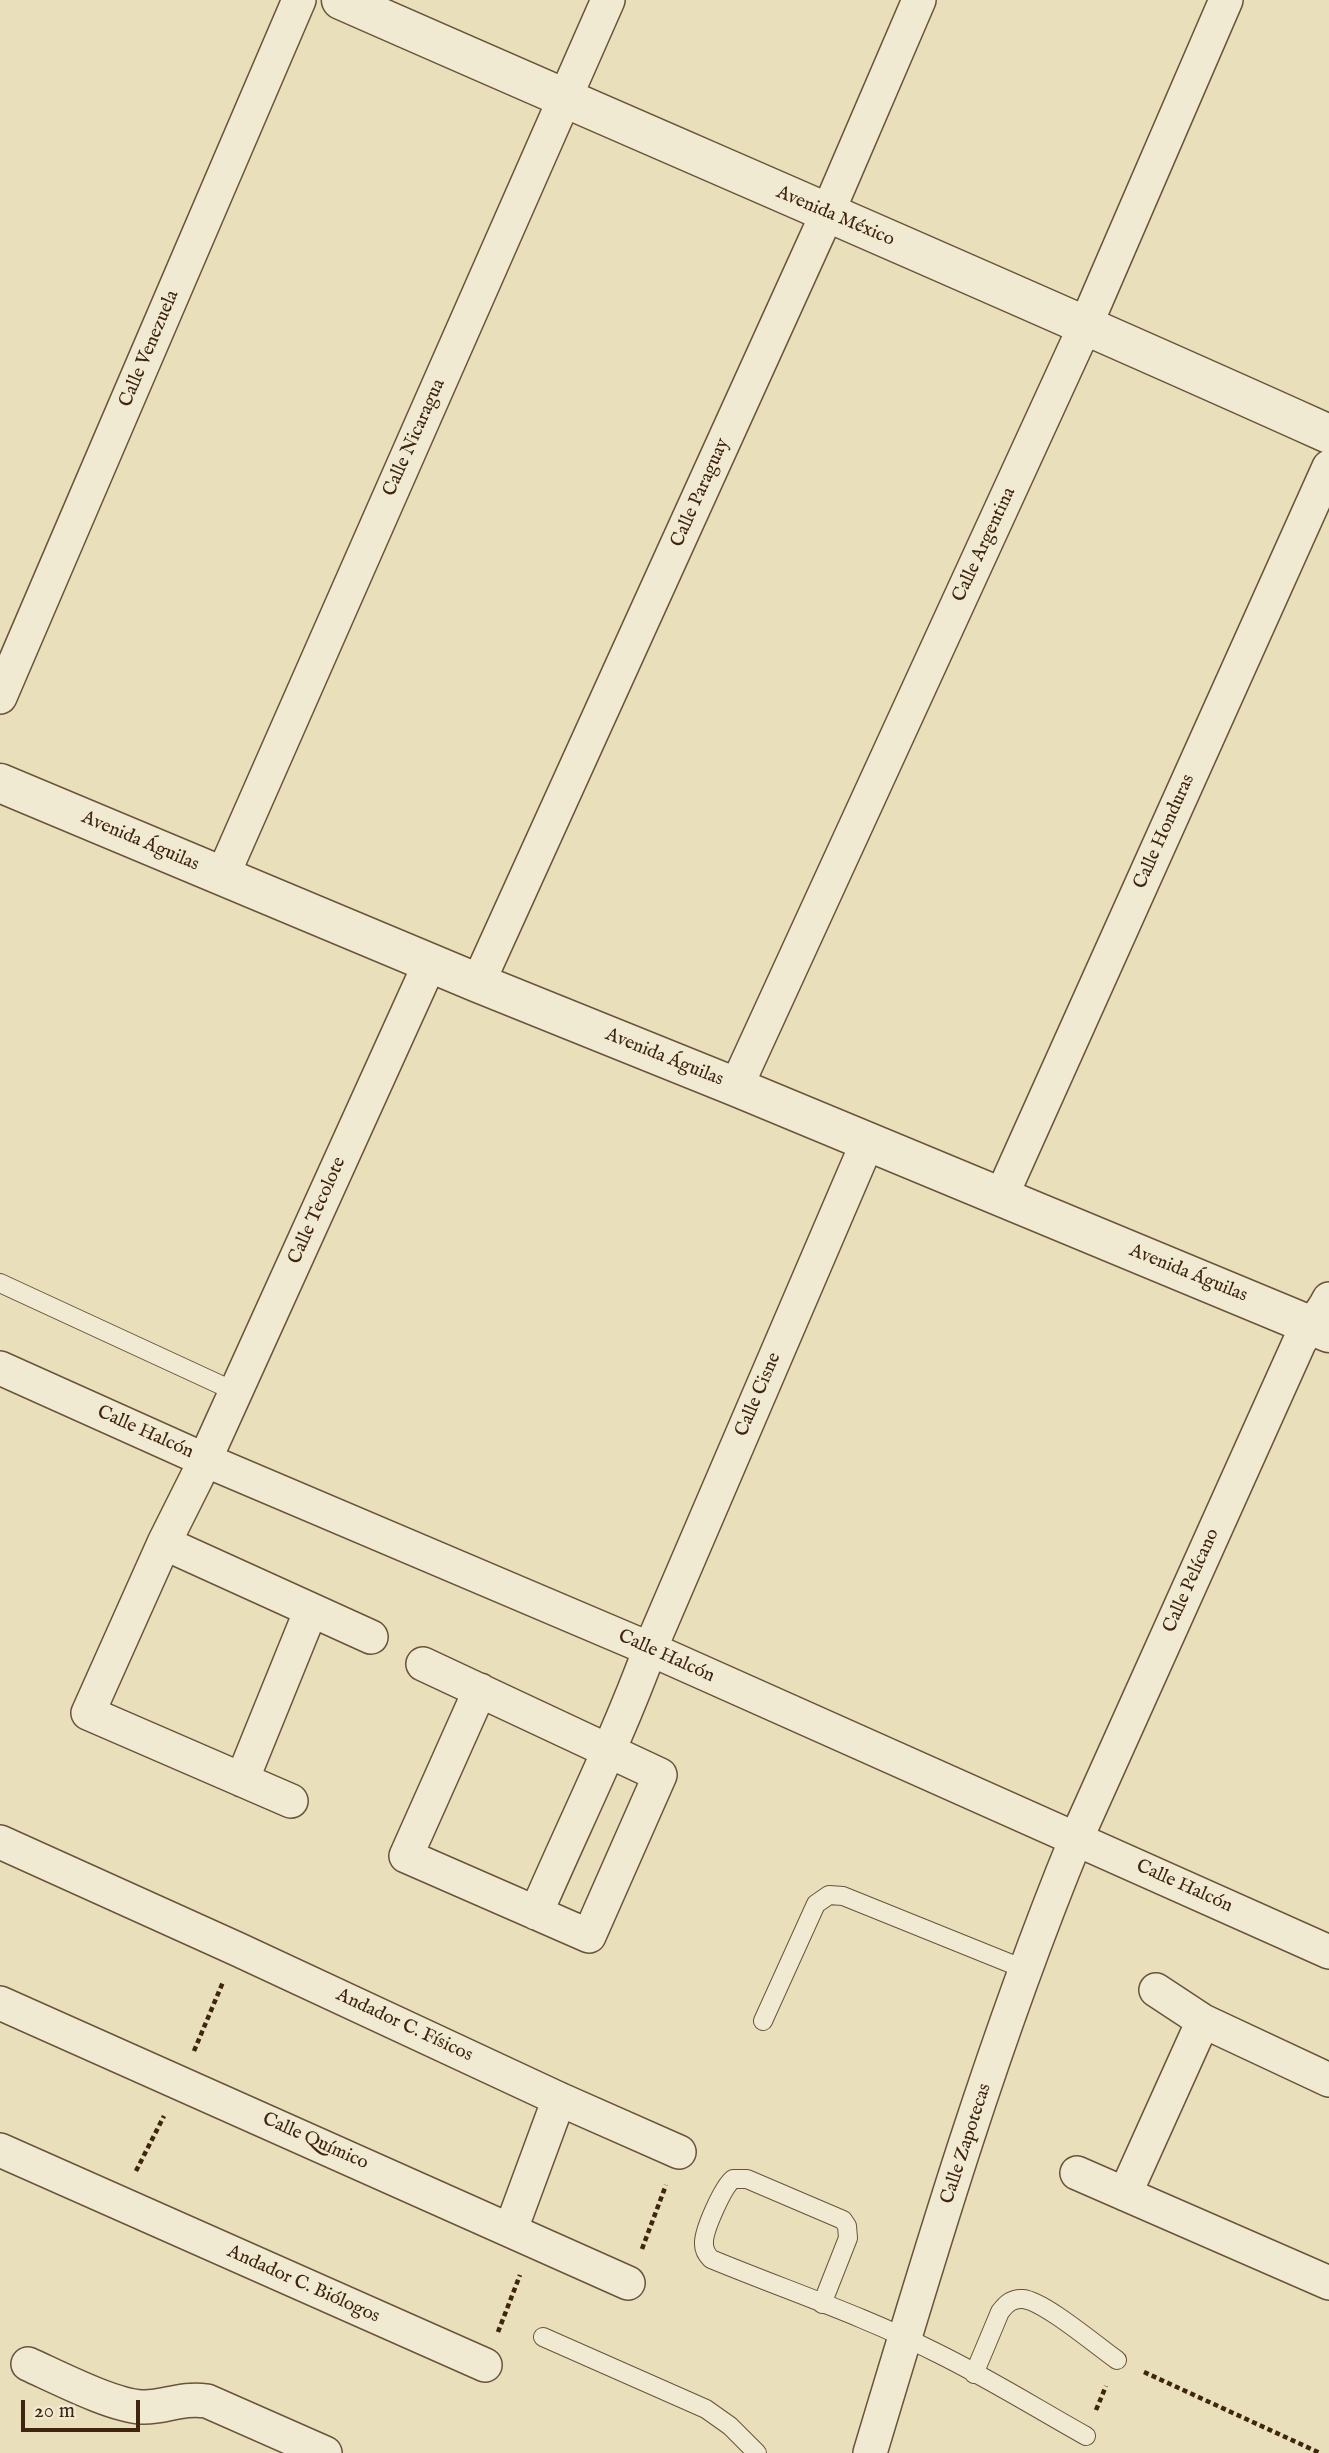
<!DOCTYPE html>
<html>
<head>
<meta charset="utf-8">
<style>
  body { margin:0 }
  #map { position:relative; width:1329px; height:2453px; overflow:hidden; background:#e9dfbb; font-family:"IM FELL English",serif }
  canvas { display:block }
  .scale { position:absolute; left:21px; top:2400px; width:119px; height:32px; box-sizing:border-box; border:4px solid #3f240e; border-top:0; padding-left:9px; font-size:21px; line-height:24px; white-space:nowrap; color:#3f240e; -webkit-text-stroke:5px #f1ead3; paint-order:stroke }
</style>
</head>
<body>
<div id="map">
<canvas width="1329" height="2453"></canvas>
<div class="scale">20 m</div>
</div>
<script>
const ctx = document.querySelector('canvas').getContext('2d');
ctx.lineJoin = 'round';
function stroke(path, color, width, dash) {
  ctx.strokeStyle = color;
  ctx.lineWidth = width;
  ctx.lineCap = dash ? 'butt' : 'round';
  ctx.setLineDash(dash || []);
  ctx.stroke(path);
}
function write(font, color, halo, rows, align = 'center') {
  ctx.font = font + ' "IM FELL English",serif';
  ctx.lineWidth = 5;
  ctx.setLineDash([]);
  ctx.textBaseline = 'middle';
  ctx.strokeStyle = halo;
  ctx.fillStyle = color;
  for (const [text, x, y, turn = 0] of rows) {
    ctx.save();
    ctx.translate(x, y);
    ctx.rotate((+turn || 0) * Math.PI / 180);
    ctx.textAlign = isNaN(turn) ? turn : align;
    if (halo) ctx.strokeText(text, 0, 0);
    ctx.fillText(text, 0, 0);
    ctx.restore();
  }
}
const path = new Path2D(`
  M194,2051l29,-69
  M136,2171l28,-55
  M642,2249l24,-64
  M498,2332l22,-57
  M1144,2372l176,81
  M1096,2410l10,-24`);
const service = new Path2D(`
  M0,1283l236,109
  M763,2021l53,-117 13,-9 14,1 181,73
  M822,2304l26,-66 -1,-12 -4,-6 -96,-41h-14c-10,8 -30,52 -29,65 0,7 3,11 7,15 75,31 153,57 226,94 51,25 99,55 149,83
  M543,2337l163,72 24,17 27,27
  M974,2374l26,-62c6,-8 12,-14 23,-13 21,2 74,47 94,61`);
const minor = new Path2D(`
  M0,697l299,-697
  M222,877l386,-877
  M478,983l349,-769 92,-214
  M736,1087l350,-763 140,-324
  M1001,1197l328,-730
  M0,1368l205,92 445,189 679,303
  M164,1543l207,94
  M423,1664c79,37 158,74 237,111l-71,161 -183,-80 74,-166
  M242,1780l69,-170
  M291,1801l-203,-88 76,-170 33,-66 233,-514
  M0,1842l237,107 322,150 120,53
  M536,1913c38,-88 81,-174 114,-264l218,-508
  M1156,1990l47,31 126,59
  M0,2003l628,280
  M0,2150l485,215
  M1077,2173l252,110
  M1125,2194l78,-173
  M511,2229l48,-130
  M28,2364c29,13 85,42 114,43 23,1 38,-10 65,-6l118,52
  M870,2453c62,-207 124,-414 206,-614l223,-496c9,-16 22,-27 30,-44`);
const tertiary = new Path2D(`
  M341,0c329,145 660,286 988,434
  M0,783l478,200 258,104 593,246`);
const streetNames = [
  ["Avenida México",835,217,23],
  ["Calle Venezuela",150,349,-67],
  ["Calle Nicaragua",415,438,-66],
  ["Calle Paraguay",701,493,-66],
  ["Calle Argentina",985,545,-65],
  ["Calle Honduras",1165,832,-66],
  ["Avenida Águilas",140,842,23],
  ["Avenida Águilas",664,1058,22],
  ["Calle Tecolote",318,1211,-66],
  ["Avenida Águilas",1188,1274,22],
  ["Calle Cisne",759,1395,-67],
  ["Calle Halcón",145,1433,24],
  ["Calle Pelícano",1192,1581,-66],
  ["Calle Halcón",666,1657,24],
  ["Calle Halcón",1184,1887,24],
  ["Andador C. Físicos",404,2026,25],
  ["Calle Químico",315,2142,24],
  ["Calle Zapotecas",967,2144,-72],
  ["Andador C. Biólogos",303,2285,24]
];
stroke(service, '#6a5339', 20);
stroke(minor, '#6a5339', 36);
stroke(tertiary, '#6a5339', 41);
stroke(path, '#3f240e', 4.5, [5, 3.5]);
stroke(service, '#f1ead3', 18);
stroke(minor, '#f1ead3', 33);
stroke(tertiary, '#f1ead3', 38);
write('19px', '#3f240e', '#f1ead3', streetNames);
</script>
</body>
</html>
